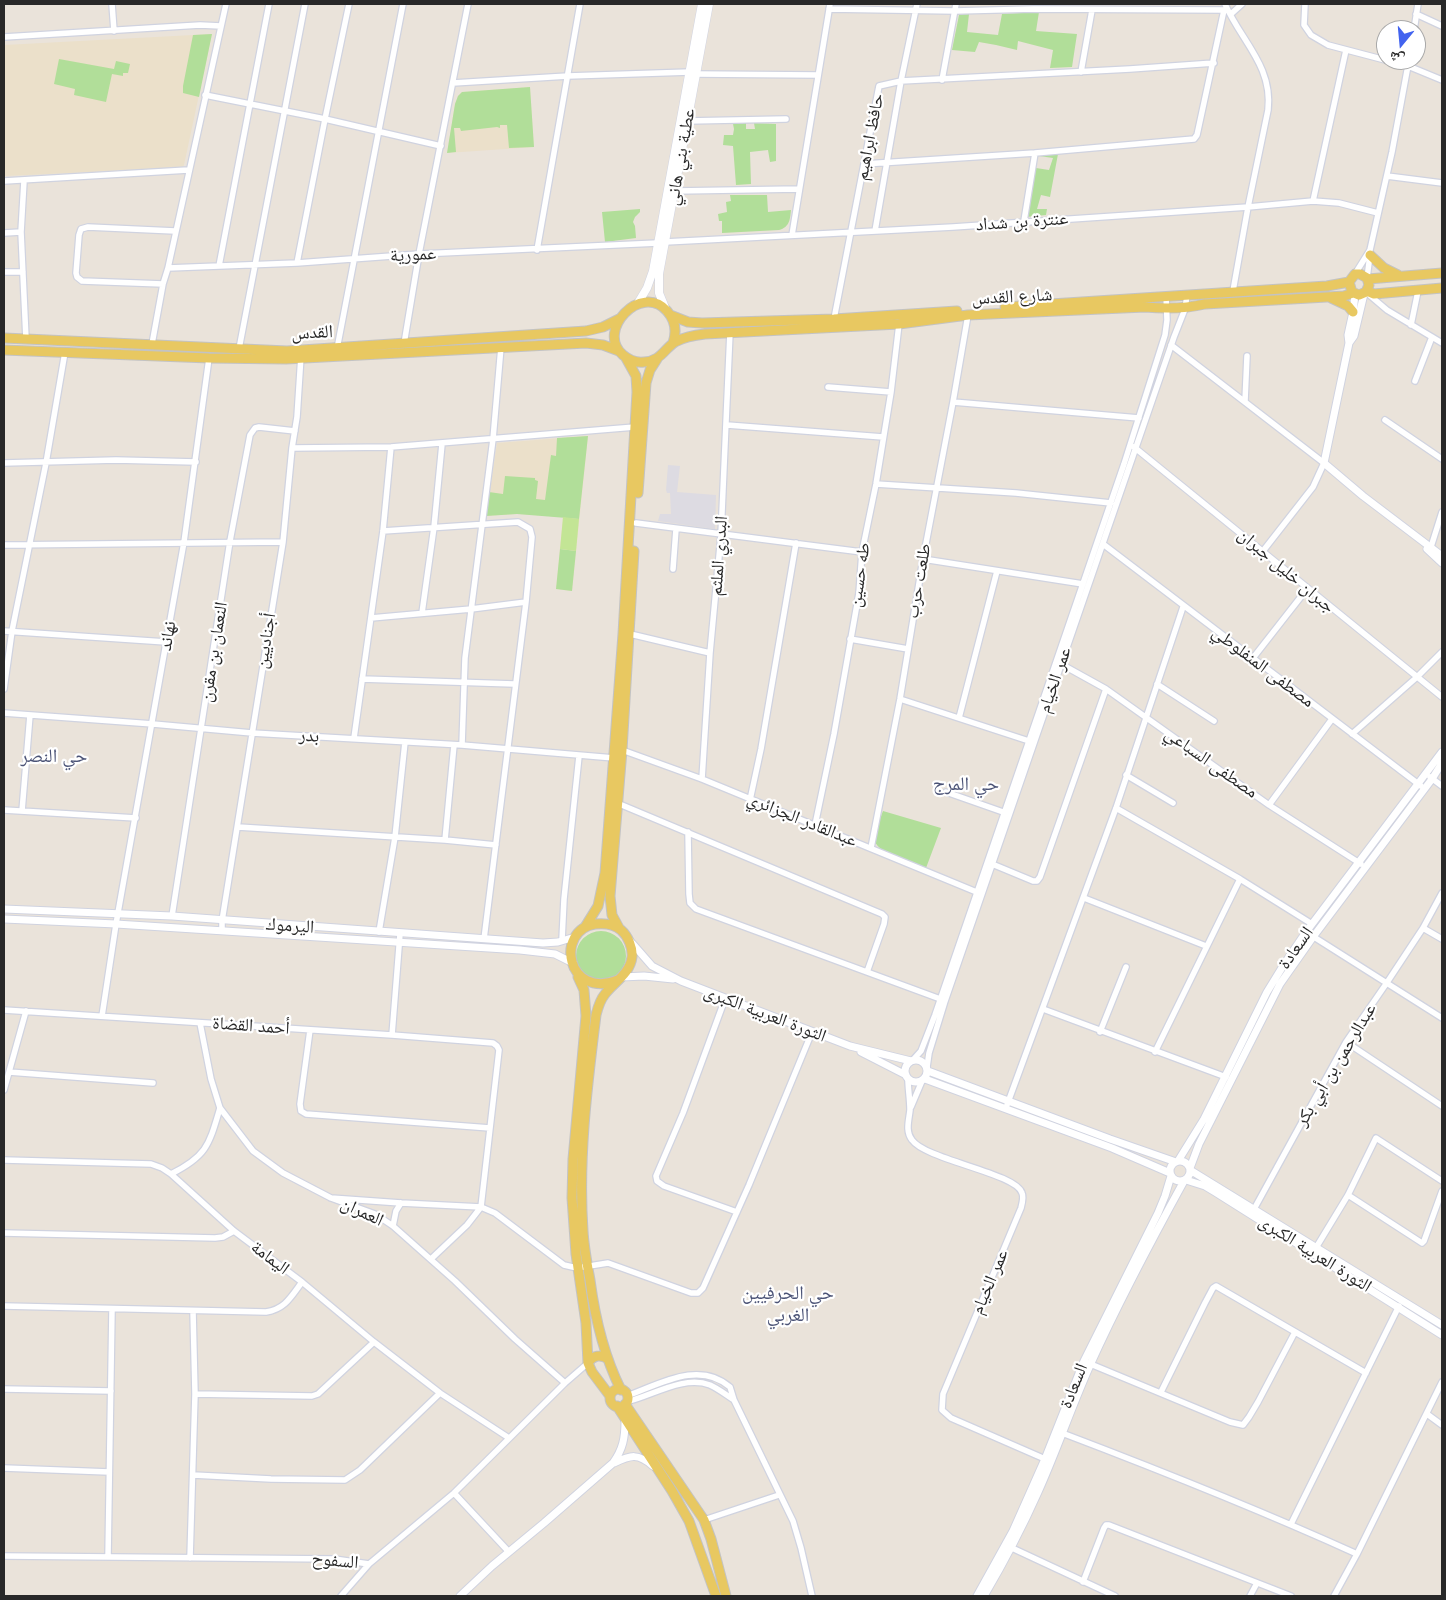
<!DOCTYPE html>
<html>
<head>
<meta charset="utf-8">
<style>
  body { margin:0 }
  #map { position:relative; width:1446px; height:1600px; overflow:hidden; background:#eae3da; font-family:"PT Sans","Noto Naskh Arabic",sans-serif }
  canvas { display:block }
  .frame { position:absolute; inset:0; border:5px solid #282828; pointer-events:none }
  .north { position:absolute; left:1376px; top:20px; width:50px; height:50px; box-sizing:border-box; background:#fff; border:1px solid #a9a9a9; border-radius:50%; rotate:197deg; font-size:14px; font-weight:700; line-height:20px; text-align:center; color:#282828 }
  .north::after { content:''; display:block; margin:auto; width:18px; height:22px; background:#4263ef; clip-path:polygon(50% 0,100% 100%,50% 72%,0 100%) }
</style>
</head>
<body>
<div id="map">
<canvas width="1446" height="1600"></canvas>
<div class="frame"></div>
<div class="north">ش</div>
</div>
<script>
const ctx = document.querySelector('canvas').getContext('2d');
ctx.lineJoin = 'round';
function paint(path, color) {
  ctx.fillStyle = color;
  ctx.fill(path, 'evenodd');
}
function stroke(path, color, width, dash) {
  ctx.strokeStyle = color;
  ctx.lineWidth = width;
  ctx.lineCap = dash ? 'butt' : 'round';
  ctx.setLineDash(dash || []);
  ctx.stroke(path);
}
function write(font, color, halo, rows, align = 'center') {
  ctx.font = font + ' "PT Sans","Noto Naskh Arabic",sans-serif';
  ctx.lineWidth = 4.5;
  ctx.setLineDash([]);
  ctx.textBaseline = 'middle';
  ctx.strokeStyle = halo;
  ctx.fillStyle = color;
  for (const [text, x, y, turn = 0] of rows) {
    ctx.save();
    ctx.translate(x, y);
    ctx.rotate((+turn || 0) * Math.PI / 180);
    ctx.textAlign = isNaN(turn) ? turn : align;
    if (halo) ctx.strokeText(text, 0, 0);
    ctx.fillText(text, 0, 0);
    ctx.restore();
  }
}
const industrial = new Path2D(`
  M668,465l12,1 -3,26 39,3 -1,34 -57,-8 2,-7h11l-1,-21h-3l-1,-3z`);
const education = new Path2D(`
  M212,34l-28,131 -2,3 -178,8v-131z
  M530,87l4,60 -87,6 8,-49 3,-8 4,-4z
  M588,436l-16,155 -16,-2 7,-72 -46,-3 -31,2 11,-73z`);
const green = new Path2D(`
  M1039,12l-3,19 41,3 -5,33 -22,1 3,-18 -35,-9 -1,9 -21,-5 -17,-3 -4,10 -23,-2 7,-35 10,-1 -2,18 31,3 4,-21z
  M212,34l-13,63 -16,-4v-7l10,-51z
  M59,59l55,10 2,-8 14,3 -2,9h-5v3l-11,-2 -6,28 -32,-7 1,-6 -21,-5z
  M530,87l4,60 -25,1 -2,-23h-7v3l-3,-1 -36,4 -1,-3h-6l2,24 -9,1 8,-49 3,-8 4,-4z
  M746,123v6h9l-1,-6 22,1v37l-6,1 -2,-12 -18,2 1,32 -15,1 -3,-39 -10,-1 1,-10h9l1,-6 -1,-5z
  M1058,154l-8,43 -9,-2 -4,14h10l-1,6 -20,2 10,-49 13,2 4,-12 -14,-2z
  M730,195h37l1,17 23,-2c-1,9 -1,17 -12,20l-57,3v-12h-3l-1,-7 9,-2 -1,-10 5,-1z
  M640,209v3l-5,5 -2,5 2,4 1,12 -31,4 -3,-30z
  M588,436l-9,83 -62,-5 -31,2 3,-24 14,2 2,-18 30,2v2l3,1 -2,18 9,1 6,-45 5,1 1,-18z
  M560,549l16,2 -4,40 -16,-2z
  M883,811l58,17 -15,40c-11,-4 -48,-14 -51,-27 -1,-8 5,-22 8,-30z
  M576 956a25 25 0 1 1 50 0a25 25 0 1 1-50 0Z`);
const pitch = new Path2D(`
  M563,517l16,2 -3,32 -16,-2z`);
const minor = new Path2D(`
  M112,4l2,27
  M1225,4c16,37 48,62 43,106l-20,97 -15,84
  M1305,4l-1,21 7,10 17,10 80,21 34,14
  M829,9l126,2 79,-2 192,1
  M1231,14l11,-10
  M1416,14l26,12
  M1414,30l4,-26
  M4,37l196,-12 21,1
  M1081,72l11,-62
  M695,74l123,1
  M942,80l14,-76
  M453,83l115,-7 122,-4
  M205,95l120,24 116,27
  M687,121l99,-2
  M864,164l171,-11 159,-14 3,-4 27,-125
  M1387,176l55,7
  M4,181l184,-11
  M24,181l-3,51 5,107
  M675,191l124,-2
  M1313,201l33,-151
  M1024,221l11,-68
  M875,231l26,-150 16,-77
  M4,233l17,-1
  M792,235l38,-231
  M665,242l288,-15 295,-20 65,-6 26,2 39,10
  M537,250l43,-246
  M297,263l28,-144 24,-115
  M219,266l50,-262
  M168,268l129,-5 122,-9 239,-11
  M4,272h19
  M1355,274l15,-24 22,-98 17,-92
  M1367,278l3,-23
  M163,284l-81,-3 -5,-4 -1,-4 3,-38 2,-6 7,-2 87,4
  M1367,293l20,17 55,33
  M834,319l45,-233 22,-5 229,-12 84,-6
  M1411,325l7,-34
  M152,344l11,-60 5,-16 58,-264
  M404,344l15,-90 49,-250
  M1171,345l153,118 -11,24 -50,64
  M239,349l66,-345
  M337,349l66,-345
  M1415,381l17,-44
  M828,387l63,5
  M1245,401l2,-45
  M953,402l186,16
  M1385,420l57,39
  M727,425l156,12
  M1134,447l308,250
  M292,448l99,-1 244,-20
  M4,463l112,-3 80,2
  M876,484l140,9 95,10
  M636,523l226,29
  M383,531l135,-9 12,7 2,8 -6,65 -42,337
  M1103,544l318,242
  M4,545l279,-3
  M1430,550l12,-38
  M923,559l160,25
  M673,569l3,-40
  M422,613l12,-86 8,-83
  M371,618l100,-9 55,-7
  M4,631l162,11
  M630,634l80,19
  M850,639l58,10
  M1253,658l54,-69
  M1059,663l47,26 163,116 92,59
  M362,679l152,5
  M1157,684l57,37
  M4,689l8,-58 34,-168 19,-111
  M900,699l132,43
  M4,713l149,11 99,9 210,12 152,13
  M959,718l38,-147
  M1352,734l65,-57 25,-25
  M354,738l29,-207 8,-84
  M462,745l3,-87 28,-219 8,-92
  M622,750l80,29 277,114
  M1126,775l47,28
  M1430,777l12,9
  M702,779l8,-126 11,-118 9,-203
  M946,792l57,20
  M750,800l11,-51 35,-206
  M617,803l265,111 3,3 -1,7 -17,48
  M1269,805l63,-86
  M1116,808l124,71 72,45
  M4,810l132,8
  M22,811l8,-96
  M815,825l19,-91 25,-141 3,-41 14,-68 15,-92 8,-68
  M238,827l207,13 51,5
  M688,832l1,62 1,9 6,6 247,91
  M445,840l9,-95
  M871,848l29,-149 23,-140 30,-157 15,-87
  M992,864l41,17h4l3,-4 66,-188
  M1084,898l122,48
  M172,916l58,-375 20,-106 5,-7 4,-1 36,4
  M1423,928l19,11
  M222,930v-9l61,-379 9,-94 5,-31 4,-61
  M379,932l16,-95 10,-95
  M1306,932l136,86
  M562,940l2,-41 15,-143
  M725,999l-42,114 -27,63 1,5 7,5 73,26
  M1043,1009l183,68
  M4,1010l388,25 101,8 4,3 2,4 -18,157 -14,18 -36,34
  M102,1016l14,-92 68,-382 25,-184
  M200,1023l11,56 9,29 33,43 30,22 48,25 44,16 18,12 62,55 60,58 50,44
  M310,1030l-10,74 1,7 5,3 184,14
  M1100,1032l26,-65
  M392,1035l8,-101
  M1346,1042l96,64
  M1155,1052l85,-173
  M912,1061l9,-10 14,-36 189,-551 41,-129 2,-15 -1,-24
  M927,1067l2,-14 16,-52 229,-664 11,-28 2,-14
  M9,1072l144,11
  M908,1079c0,10 2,20 2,31 -1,10 -5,21 2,30 14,20 104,33 110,53 2,4 0,11 -1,15l-78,186 -1,16 9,8 94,41
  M4,1090l22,-79
  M1007,1105l109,-297 67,-201
  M911,1107l11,-26
  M4,1160l147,4 11,4 9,6 63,57 68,51 72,60 66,51 69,45
  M171,1174c36,-18 38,-29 49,-66
  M1348,1195l74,48 2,-2 18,-50
  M331,1198l70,5 80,4 14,6 69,52 13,3 31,-5 83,30h7l5,-5 46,-103 63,-153
  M1253,1211l93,-169 40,-58 37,-56 19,-35
  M393,1226l3,-15 5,-8
  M4,1233l211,5 8,-1 11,-6
  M1314,1251l34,-56 28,-57 66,43
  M4,1306l262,6c19,-3 25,-15 36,-30
  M1088,1363l142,59 13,3 6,-8 9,-15 37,-70
  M4,1389l107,2
  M1161,1392l44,-89 8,-15 3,-2 150,87
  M195,1394l117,2 6,-2 56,-52
  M627,1396c33,-12 72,-36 103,-9l4,13 59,121 8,27 11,48
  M626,1402c26,-6 57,-27 84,-17 9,4 16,10 24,15
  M1427,1414l15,11
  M1062,1433c100,38 198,77 295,121
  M4,1468l105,4
  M193,1475l78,4 74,1 15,-10 80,-77
  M454,1493l55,59
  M704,1520l75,-25
  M1291,1524l108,-218
  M1012,1548l103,48
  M4,1556l330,3 35,5 85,-71 111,-110 23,-20
  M108,1557l4,-247
  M190,1558l5,-164 -2,-83
  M1083,1582l21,-54 2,-3h3l182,71
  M341,1596l28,-32
  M1250,1596l7,-13
  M1334,1596l23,-42 85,-172`);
const tertiary = new Path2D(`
  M1355,294l-2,18 -5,23 1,8 -25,120 39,33 79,60
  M1349,343l5,-7 10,-42
  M1427,549l15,14
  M4,909l168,7 371,27 15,-1 17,-5
  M4,919l112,5 404,26 35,4 18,9
  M631,942l21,24 29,15 169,65 61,15
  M622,977l22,-1 29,3
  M861,1052l45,23
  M905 1071a11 11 0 1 1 22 0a11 11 0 1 1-22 0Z
  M928,1071l182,68 66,23
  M925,1079l187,69 58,25
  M1170 1171a10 10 0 1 1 20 0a10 10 0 1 1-20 0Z
  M1178,1161l26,-42 63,-127 16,-26 23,-34 136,-180
  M1190,1168l9,-24 81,-160 33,-47 119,-158 10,-16
  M1190,1170l252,155
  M1186,1180l19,6 10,6 227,143
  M614,1463c17,-8 24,-10 39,3
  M460,1596l32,-30 52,-43 69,-60c10,-14 12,-25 12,-42
  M977,1596l36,-65 32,-72 39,-98 74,-148 7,-17 6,-20
  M984,1596c20,-34 38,-68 54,-104 19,-42 34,-87 53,-129 28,-62 60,-122 93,-182`);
const secondary = new Path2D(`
  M638,303l9,-15 6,-17 49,-267
  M666,310l-7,-17v-19l50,-270`);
const primary = new Path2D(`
  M1370,255l14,13 14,7
  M1368,279l74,-6
  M1367,291l7,3 68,-6
  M1331,298l17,8 5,6
  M1005,307l322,-21 22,-4 6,-8h5l7,4 2,7 -3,7 -7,3 -7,-3 -3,-10
  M670,315l18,7 14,1 132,-4 123,-8
  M4,338l283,13 299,-20 17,-4 16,-8
  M673,343c4,-12 2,-23 -6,-32 -26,-29 -72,20 -44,44 6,5 13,8 21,7 17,-1 20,-13 31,-20 9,-5 20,-7 30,-8l194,-10 69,-9 177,-8c21,2 39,2 60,-3l139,-8 9,-3
  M4,350l205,8 77,1 300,-16 17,2 16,6
  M638,493l8,-110 4,-13 7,-11
  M585,927l13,-21 7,-33 18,-239 14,-242 -1,-16 -10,-18
  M619,928l-7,-13 -2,-19 12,-146 12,-199
  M578,977l6,13 2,26 -13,143 -1,39 4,56 10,69 2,40 4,9 18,24
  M618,980c-52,20 -63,-50 -23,-56 9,-1 19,0 26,6 7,6 12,18 11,27 -2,17 -18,25 -27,37 -5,6 -7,13 -9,21 -9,72 -18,144 -13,216 1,17 4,33 7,49 5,38 14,76 31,110
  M588,1363c5,-8 13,-9 20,-4
  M610 1398a9 9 0 1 1 18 0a9 9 0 1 1-18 0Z
  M625,1404l79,116 7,19 15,57
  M617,1406l55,85 17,30 27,75`);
const streetNames = [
  ["حافظ ابراهيم",870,137,-79],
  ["عطية بني هاني",681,157,-80],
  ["عنترة بن شداد",1022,222,-4],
  ["عمورية",413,255,-3],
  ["شارع القدس",1012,297,-3],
  ["القدس",312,333,-3],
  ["البدري الملثم",719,556,-86],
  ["جبران خليل جبران",1286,571,40],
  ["طه حسين",860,575,-82],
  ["طلعت حرب",919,581,-80],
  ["نهاند",168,636,-80],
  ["أجناديين",266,641,-81],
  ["النعمان بن مقرن",214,652,-81],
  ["مصطفى المنفلوطي",1263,667,37],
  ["عمر الخيام",1055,680,-71],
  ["بدر",309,736,3],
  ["مصطفى السباعي",1211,763,35],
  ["عبدالقادر الجزائري",802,820,22],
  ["اليرموك",290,926,4],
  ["السعادة",1296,948,-55],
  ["الثورة العربية الكبرى",765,1014,21],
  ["أحمد القضاة",251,1026,4],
  ["عبدالرحمن بن أبي بكر",1336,1065,-59],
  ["العمران",362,1212,25],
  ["الثورة العربية الكبرى",1315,1254,32],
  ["اليمامة",270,1258,37],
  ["عمر الخيام",990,1282,-67],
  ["السعادة",1074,1386,-68],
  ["السفوح",335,1561,5]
];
const neighbourhoodNames = [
  ["حي النصر",54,757],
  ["حي المرج",966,785],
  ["حي الحرفيين",788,1294],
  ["الغربي",788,1316]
];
paint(industrial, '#dddbe2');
paint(education, '#ebe0ca');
paint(green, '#b1de99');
paint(pitch, '#c3e595');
stroke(minor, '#d0d3e0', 8);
stroke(tertiary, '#d0d3e0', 9);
stroke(secondary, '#d0d3e0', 9);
stroke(primary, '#c3c3c3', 11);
stroke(minor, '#fff', 5.5);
stroke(tertiary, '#fff', 7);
stroke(secondary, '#fff', 8);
stroke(primary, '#e8c861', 9);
write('18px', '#282828', '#fff', streetNames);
write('19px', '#4b5376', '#fff', neighbourhoodNames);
</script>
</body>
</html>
